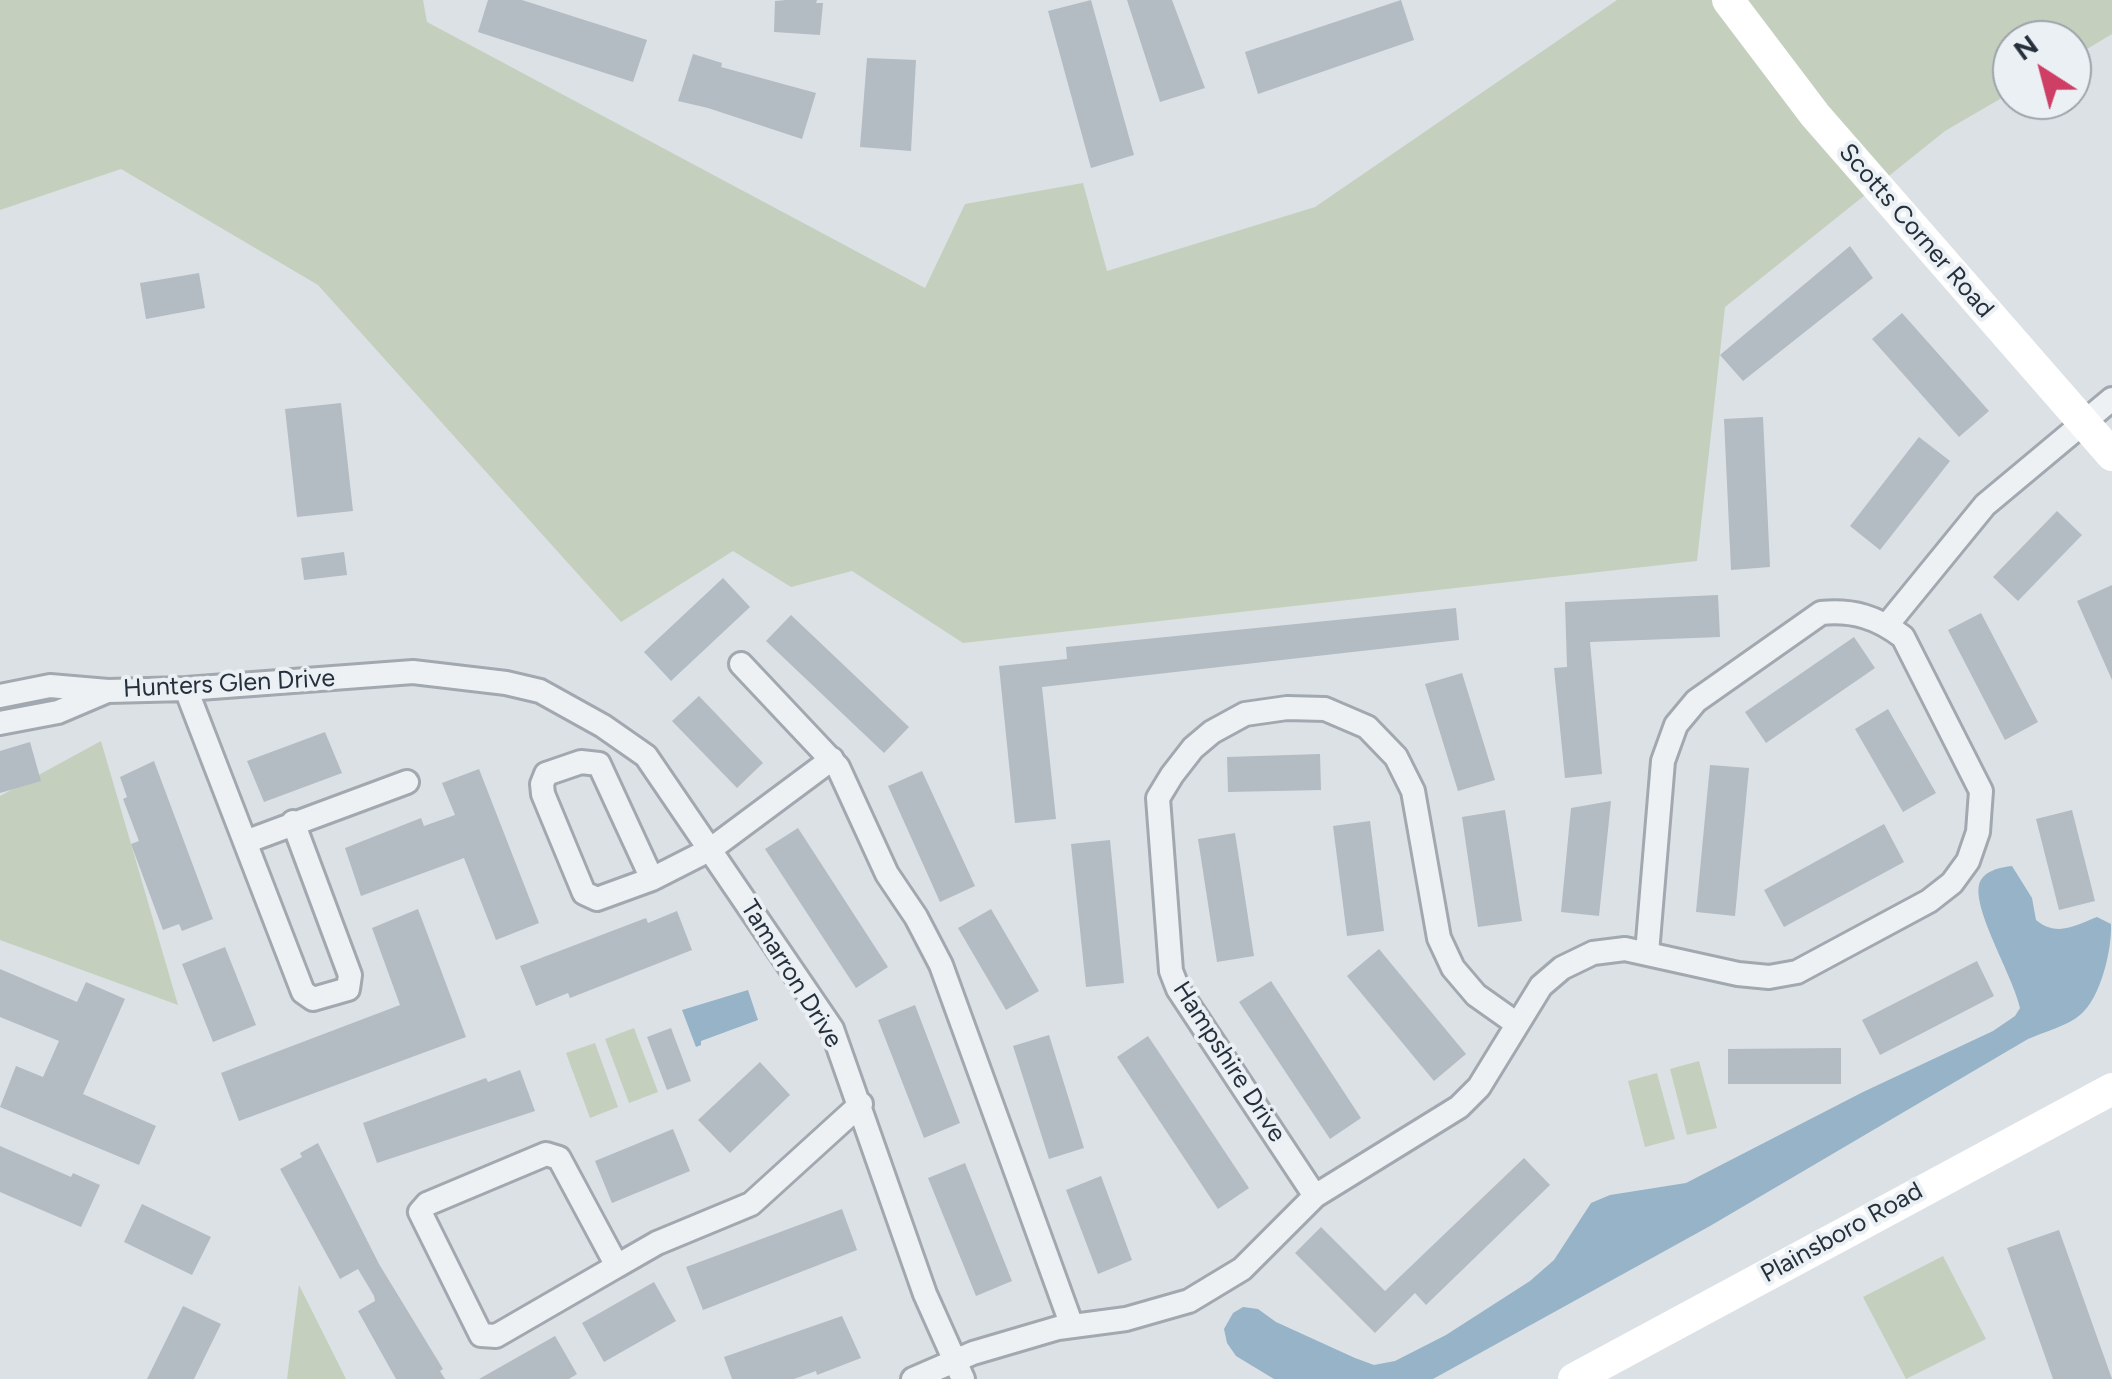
<!DOCTYPE html>
<html>
<head>
<meta charset="utf-8">
<style>
  body { margin:0 }
  #map { position:relative; width:2112px; height:1379px; overflow:hidden; background:#dce1e6; font-family:Figtree,sans-serif }
  canvas { display:block }
  .north { position:absolute; left:1992px; top:20px; width:100px; height:100px; box-sizing:border-box; background:#ebf0f4; border:2px solid #9ca3aa; border-radius:50%; rotate:324deg; font-size:28px; font-weight:700; line-height:40px; text-align:center; color:#26303c }
  .north::after { content:''; display:block; margin:auto; width:35px; height:45px; background:#ce3e65; clip-path:polygon(50% 0,100% 100%,50% 72%,0 100%) }
</style>
</head>
<body>
<div id="map">
<canvas width="2112" height="1379"></canvas>
<div class="north">N</div>
</div>
<script>
const ctx = document.querySelector('canvas').getContext('2d');
ctx.lineJoin = 'round';
function paint(path, color) {
  ctx.fillStyle = color;
  ctx.fill(path, 'evenodd');
}
function stroke(path, color, width, dash) {
  ctx.strokeStyle = color;
  ctx.lineWidth = width;
  ctx.lineCap = dash ? 'butt' : 'round';
  ctx.setLineDash(dash || []);
  ctx.stroke(path);
}
function write(font, color, halo, rows, align = 'center') {
  ctx.font = font + ' Figtree,sans-serif';
  ctx.lineWidth = 8;
  ctx.setLineDash([]);
  ctx.textBaseline = 'middle';
  ctx.strokeStyle = halo;
  ctx.fillStyle = color;
  for (const [text, x, y, turn = 0] of rows) {
    ctx.save();
    ctx.translate(x, y);
    ctx.rotate((+turn || 0) * Math.PI / 180);
    ctx.textAlign = isNaN(turn) ? turn : align;
    if (halo) ctx.strokeText(text, 0, 0);
    ctx.fillText(text, 0, 0);
    ctx.restore();
  }
}
const green = new Path2D(`
  M0,0h423l4,22 498,266 40,-84 118,-21 24,88 208,-64 302,-207h495v34l-40,24v-18h-60v52l-67,39 -220,176 -28,254 -734,82 -111,-72 -61,16 -58,-36 -112,71 -303,-337 -197,-116 -121,41z
  M101,741l77,264 -178,-65v-144z
  M634,1028l24,64 -29,11 -24,-64z
  M595,1043l23,64 -28,11 -24,-65z
  M1699,1061l18,67 -30,7 -17,-66z
  M1657,1073l18,66 -30,8 -17,-66z
  M1943,1256l43,83 -80,40 -43,-82z
  M299,1285l47,94h-59z`);
const water = new Path2D(`
  M2012,866l20,32 4,22c21,17 38,6 61,-3l14,7c1,25 -10,74 -31,91 -13,11 -36,17 -52,24l-318,187 -277,153h-159l-38,-23 -9,-13 -3,-14 9,-16 10,-6 15,2 18,13 79,36 19,7 21,-4 51,-26 84,-54 24,-21 37,-57 19,-8 76,-12 177,-91 130,-61 22,-15 5,-8c-6,-30 -47,-97 -41,-123 3,-14 22,-18 33,-19z
  M748,990l10,30 -57,21v4l-5,2 -14,-37z`);
const building = new Path2D(`
  M488,0h34l125,40 -14,42 -155,-50z
  M786,0h31l-1,3h7l-3,32 -46,-3 1,-31z
  M1091,0l43,155 -43,13 -43,-157z
  M1127,0h45l33,88 -45,14z
  M1401,0l13,40 -156,54 -13,-42z
  M693,54l29,9 -1,4 95,26 -14,46 -94,-31 -30,-7z
  M867,58l49,2 -5,91 -51,-4z
  M1850,246l23,32 -130,103 -23,-26z
  M199,273l6,35 -59,11 -6,-36z
  M1902,313l87,98 -30,26 -87,-98z
  M341,403l12,108 -56,6 -12,-108z
  M1763,417l7,150 -39,3 -7,-151z
  M1919,437l31,24 -70,89 -30,-24z
  M2057,511l25,24 -64,66 -25,-24z
  M344,552l3,23 -43,5 -3,-22z
  M723,578l27,29 -79,74 -27,-29z
  M2112,585v95l-35,-79z
  M1718,595l2,42 -130,5 12,132 -37,4 -11,-110 13,-1 -2,-65z
  M1456,608l3,32 -417,47 14,132 -41,4 -16,-157 68,-7 -1,-12z
  M1981,613l57,109 -33,18 -57,-110z
  M791,615l118,112 -25,26 -118,-112z
  M1854,637l21,31 -109,75 -21,-31z
  M1462,673l33,107 -37,11 -33,-107z
  M699,696l64,67 -26,25 -65,-67z
  M1888,709l48,84 -33,19 -48,-83z
  M325,732l17,41 -78,29 -17,-41z
  M30,742l11,39 -41,12v-42z
  M1320,754l1,36 -93,2 -1,-35z
  M154,761l59,158 -31,12 -3,-7 -16,6 -32,-86 8,-3 -16,-42 4,-2 -7,-20z
  M1710,765l39,3 -14,148 -39,-4z
  M479,769l60,154 -43,17 -32,-82 -103,38 -16,-48 76,-30 3,8 31,-11 -13,-32z
  M922,771l53,115 -35,16 -52,-116z
  M1611,801l-12,115 -38,-4 10,-104z
  M1505,810l17,111 -44,6 -16,-110z
  M2072,810l23,91 -36,9 -23,-91z
  M1370,821l14,110 -37,5 -14,-110z
  M1884,824l20,38 -120,65 -20,-37z
  M798,828l90,139 -32,21 -91,-139z
  M1235,833l19,123 -37,6 -19,-123z
  M1110,840l14,143 -38,4 -15,-143z
  M418,909l48,128 -227,84 -18,-48 179,-68 -28,-77z
  M991,909l48,82 -33,19 -48,-82z
  M677,911l15,39 -122,48 -2,-5 -32,13 -16,-40 126,-48 2,5z
  M225,947l31,78 -43,17 -31,-78z
  M1379,949l87,105 -32,27 -87,-105z
  M1977,961l17,35 -114,59 -18,-35z
  M0,969l77,33 9,-20 39,17 -42,95 73,32 -17,39 -139,-58 16,-41 27,11 16,-36 -59,-24z
  M1271,981l90,137 -31,21 -91,-137z
  M915,1005l45,118 -36,15 -46,-118z
  M671,1028l20,53 -24,9 -20,-53z
  M1049,1035l35,113 -35,11 -36,-113z
  M1148,1036l101,152 -31,21 -101,-152z
  M1841,1048v36h-113v-35z
  M760,1062l30,33 -60,58 -32,-33z
  M520,1070l15,41 -158,52 -14,-40 123,-45 2,4z
  M673,1129l17,42 -78,32 -17,-42z
  M318,1143l61,121 64,105 -3,2 5,8h-49l-38,-68 17,-10 -1,-5 -16,-27 -18,10 -60,-110 22,-12 -2,-4z
  M0,1146l71,31 2,-4 27,12 -19,42 -81,-35z
  M1524,1158l26,27 -124,120 -11,-12 -40,40 -80,-80 26,-26 64,64z
  M965,1163l47,118 -36,15 -48,-118z
  M1101,1176l31,84 -34,14 -32,-84z
  M142,1204l69,33 -19,38 -68,-33z
  M842,1209l15,41 -154,60 -17,-43z
  M2059,1230l53,149h-59l-46,-131z
  M654,1282l22,39 -72,41 -22,-39z
  M183,1306l38,18 -27,55h-47z
  M842,1316l19,42 -44,17 -1,-4 -22,8h-62l-8,-22z
  M555,1336l22,38 -8,5h-90z`);
const street = new Path2D(`
  M1887,625l98,-120 127,-106
  M741,664l97,103 49,107 29,43 25,48 131,361
  M186,689l117,303 10,7 35,-10 2,-14 -57,-153
  M0,696l50,-10 58,5 78,-2 227,-17 93,11 34,8 63,35 43,30 186,273 93,265 38,85
  M0,723l58,-11 47,-20
  M248,841l159,-59
  M652,879l-53,-115 -18,-2 -35,12 -4,10 1,10 41,99 13,6 55,-20 59,-30 121,-90
  M546,1154l13,4 58,108 -121,70 -15,-1 -61,-123 7,-8z
  M1315,1196l-137,-207 -7,-18 -13,-173 14,-23 21,-27 19,-16 33,-18 42,-6 38,1 42,18 29,30 17,34 26,147 14,30 23,27 41,29
  M617,1266l40,-23 94,-39 110,-100
  M913,1379l60,-26 85,-25 68,-9 63,-18 53,-32 73,-73 144,-89 20,-20 62,-101 21,-18 31,-15 32,-4 113,25 31,3 28,-5 132,-71 23,-18 16,-22 10,-29 3,-41 -78,-154c-26,-20 -50,-27 -82,-24l-125,88 -20,24 -13,36 -16,192`);
const secondary = new Path2D(`
  M1728,0l87,115 297,340
  M1574,1379l538,-290`);
const streetNames = [
  ["Scotts Corner Road",1916,231,49],
  ["Hunters Glen Drive",229,684,-3],
  ["Tamarron Drive",791,974,58],
  ["Hampshire Drive",1229,1062,57],
  ["Plainsboro Road",1842,1233,-29]
];
paint(green, '#c4d0bd');
paint(water, '#96b3c7');
paint(building, '#b3bbc3');
stroke(street, '#a2a8b0', 28);
stroke(street, '#eef1f4', 22);
stroke(secondary, '#fff', 32);
write('25px', '#26303c', '#ebf0f4', streetNames);
</script>
</body>
</html>
